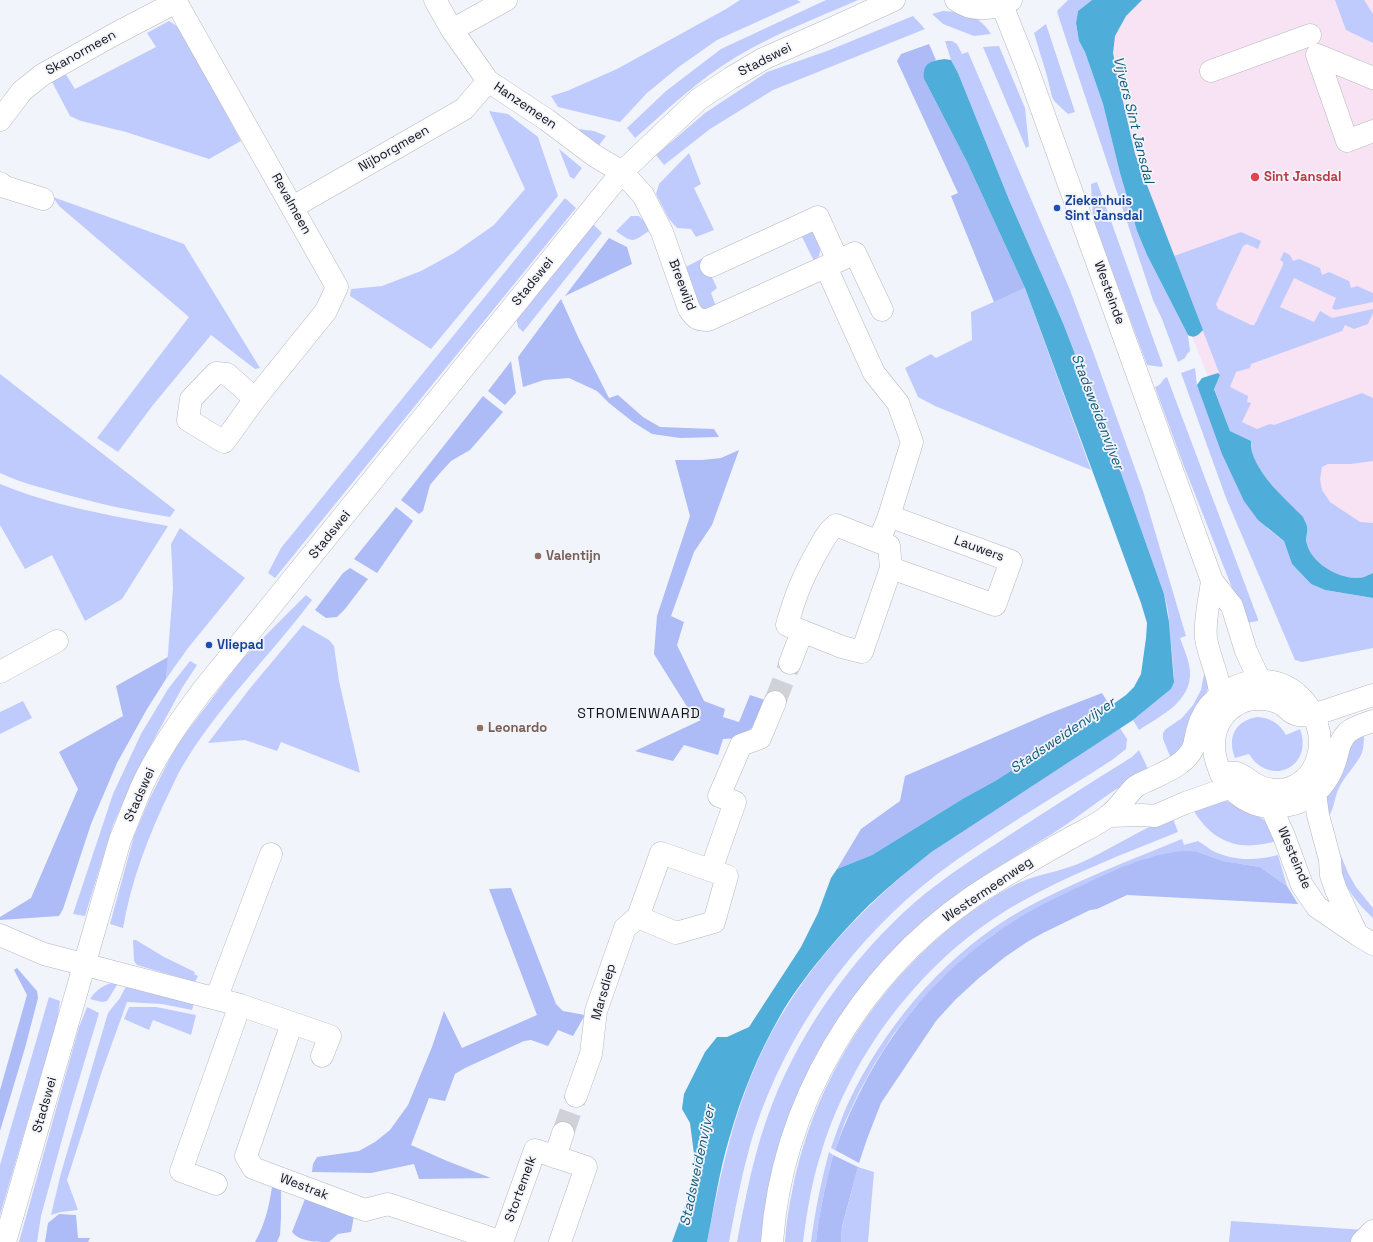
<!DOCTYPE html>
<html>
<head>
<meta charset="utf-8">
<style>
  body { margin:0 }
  canvas { display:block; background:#f2f4fb }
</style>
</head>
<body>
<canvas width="1373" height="1242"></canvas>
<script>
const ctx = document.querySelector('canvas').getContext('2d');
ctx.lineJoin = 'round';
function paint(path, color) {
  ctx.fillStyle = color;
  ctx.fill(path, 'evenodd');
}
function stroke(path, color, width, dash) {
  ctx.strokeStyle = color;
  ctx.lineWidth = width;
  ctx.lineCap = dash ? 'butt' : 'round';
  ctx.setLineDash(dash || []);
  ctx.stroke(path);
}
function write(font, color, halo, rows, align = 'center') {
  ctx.font = font + ' "Space Grotesk",sans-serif';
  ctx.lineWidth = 3.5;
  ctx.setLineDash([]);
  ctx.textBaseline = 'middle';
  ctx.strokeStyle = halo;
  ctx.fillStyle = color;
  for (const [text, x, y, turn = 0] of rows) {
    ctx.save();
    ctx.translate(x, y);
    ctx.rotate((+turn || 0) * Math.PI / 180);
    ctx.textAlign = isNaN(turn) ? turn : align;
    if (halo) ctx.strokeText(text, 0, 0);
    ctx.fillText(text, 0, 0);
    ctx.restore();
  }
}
const medical = new Path2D(`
  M1114,0h259v578l-118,-85 -71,-176 -94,-281z`);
const green = new Path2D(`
  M740,0h57l4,2 -84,38 -37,26 -33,27 -27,29 -62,-15 -7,-11 16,-5 50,-22 109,-60z
  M826,0h32c-41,18 -84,34 -122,57 -37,22 -69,53 -101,81l-8,-10 39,-37 55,-42z
  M1068,0h24l-14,11 -2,12 3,18 6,11 18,52 17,69 17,58 10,24 41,80 2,16 -3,3 -2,4 -7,4 -16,-43 -9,-19 -93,-279 -3,-10z
  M1335,0h29l9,14v29l-27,-13z
  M943,11c22,1 36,4 48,23l-17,2 -31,-12 -11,-10z
  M913,16l12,13 -152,61 -63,39 -46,36 -8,-10 49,-42 62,-41 60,-21z
  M169,21l11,7 61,113 -32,18 -83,-27 -45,-11 -11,-5 -18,-34 13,-9 10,16 81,-42 -9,-14z
  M1046,24l29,88 -7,2 -13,-12 -3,-5 -5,-21 -13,-43z
  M945,41h7l5,3 5,10 6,-2 102,238 25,67 48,134 43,145 -6,2c4,11 9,22 10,33 2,31 -30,45 -51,59l-6,-10 38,-31 3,-13 -6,-65 -4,-17 -43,-121 -58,-150 -53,-121 -52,-129 -7,-13z
  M999,46l26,62 4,38 -3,2 -43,-101z
  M489,111l19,3 30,23 20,59 -127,153 -81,-53 1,-7 31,-3 39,-15 33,-18 40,-28 31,-36z
  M571,128l23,3 12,5 -9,12z
  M559,149l23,19 -8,11 -4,-2z
  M689,153l12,31 -7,4 20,42 -18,7 -5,-8 -14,-1 -8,-9 -13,-25 3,-10z
  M1097,182l66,184 -2,1 -14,-2 -54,-146 -2,-35z
  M53,197l131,47 76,124 -5,1 -44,-34 -58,70 -35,47 -21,-14 92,-121 -130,-111z
  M565,198l11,10 -301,370 -7,-5 13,-25z
  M631,216h8l13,13c-19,12 -17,16 -36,2z
  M593,224l9,9 -79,99 -5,-5 -2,-10z
  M799,231h13l9,16 -2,9 -5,5z
  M1241,232l20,9 -3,8 -11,-5 -4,2 -27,58 2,5 33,16h3l2,-3 27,-57v-3l-3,-2 4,-8 6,3 3,6 6,-2 21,9 2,7 7,-3 20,9 2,7 6,-2 16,7v9l-38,8 -3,-2 4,-10 -42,-20 -14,29 34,15 6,-11 12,7 41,-9v4l-5,11 -14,5 -9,-4 -3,6 -91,33 -1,4 -14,4 -6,15 18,9 -1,6 4,1 -9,19 15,7 13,-5 4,1 88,-32 11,5v63l-22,3h-23l-6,3 -2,12 2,11 8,12 30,20 13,1v50c-3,1 -6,3 -9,4 -20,5 -52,-12 -57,-33 -1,-5 0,-13 0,-18l-48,-57 -6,-11 -2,-17 -21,-10 -16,-43 6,-13 -46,-119z
  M703,258l14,30 -6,5 6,16 -13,1 -5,-3 -17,-38z
  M1025,288l66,182 -156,-64 -17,-9 -13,-29 26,-14 5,4 36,-18 -1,-28z
  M1195,368l2,17 70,143 17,13 8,23 19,20 14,6 48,8v50l-71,14 -7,-2 -69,-162 -45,-125z
  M0,374l175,136 -5,7c-39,-6 -79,-15 -117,-26 -18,-5 -36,-10 -53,-18z
  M1167,377l91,242v2l-12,2 -63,-159 -28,-77c6,-1 7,-8 12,-10z
  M0,484c54,22 111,32 168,42l-46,73 -37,22 -33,-66 -27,14 -25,-44z
  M180,528l65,50 -57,70 -22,31 7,-91 -2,-44z
  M306,595l6,5c-42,56 -94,106 -130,167 -5,8 -8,16 -12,24 -21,43 -39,90 -47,137l-13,-4 24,-88 16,-38 26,-52 66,-87z
  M303,625l26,15 5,6 5,35 21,92 -79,-31 -4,9 -32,-11 -37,3 43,-56z
  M190,661l7,4 -15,23 -43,79 -26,58 -28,91 -12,-2 40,-120 28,-60 27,-45z
  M1205,669l4,16 -2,6 -18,43 -17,27 -9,-22v-6l3,-4 16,-11 11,-13 8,-15z
  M23,701l9,17 -32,16v-22z
  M1257,717c14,1 22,6 29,18l14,-6c14,38 -30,59 -51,25l-14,4c-8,-21 0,-37 22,-41z
  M1120,728l7,11 -1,10 -14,11c-59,38 -120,73 -176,115 -84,65 -149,156 -182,257 -11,36 -18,73 -25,110h-22c13,-64 25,-126 53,-186 32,-70 84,-130 142,-180 29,-25 61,-46 93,-67 41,-27 83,-54 125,-81z
  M1364,732c0,7 0,14 -2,21 -6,13 -18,23 -24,37 -4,10 -4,20 -11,29l-4,-16 28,-60z
  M1139,750l10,21c-11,6 -23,12 -34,19 -21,14 -41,30 -63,44 -41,25 -83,49 -120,80 -98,82 -161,200 -171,328h-24c9,-47 18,-95 36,-140 30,-75 80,-145 141,-199 29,-25 62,-46 94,-67 41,-27 82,-53 124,-79z
  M1223,800c15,4 34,12 45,24 5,4 8,11 11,16 -38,13 -67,3 -87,-32z
  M1172,816l6,16c-55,22 -110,43 -161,72 -92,53 -163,145 -195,246 -10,30 -15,61 -19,92h-18c1,-18 4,-37 8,-55 24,-117 96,-223 197,-288 13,-8 26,-16 41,-21 16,-5 32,-8 47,-14 32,-14 61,-34 94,-48z
  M1182,839l2,6 14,-4c5,3 9,6 13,9 22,11 43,11 67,5l9,31 -27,-19 -37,-6 -25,-9h-21l-30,6 -154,77 -28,22 -26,24 -24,26 -22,28 -18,28 -16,29 -14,30 -10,28 -4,-2c7,-20 14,-40 24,-59 38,-73 95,-138 167,-179 51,-28 106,-49 160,-71z
  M1337,846l11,27 8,14 17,21v10c-11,-10 -28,-29 -31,-44 -3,-9 -3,-19 -5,-28z
  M133,940h3l28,17 31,15 -1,2 4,2 -3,6 -58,-17 -3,-4z
  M116,982l1,3 -10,16 -5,1 -12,-3c6,-9 14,-15 26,-17z
  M132,985l62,18 -2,7 -30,-6 -35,-2 -26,72 -34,106 11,30 -17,2 -10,3 10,-42 47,-160 12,-15 5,-10z
  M49,997l11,4 -3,20 -57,194v-50z
  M87,1007l12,6 -27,90 -31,113 -4,26h-18l60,-215z
  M129,1007h27l40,8 -5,20 -38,-15 -4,10 -25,-11z
  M829,1152l4,3c-7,29 -14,57 -17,87h-5c4,-31 10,-60 18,-90z
  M858,1167l16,5 -6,70h-27l1,-14z
  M1231,1221l134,9 -11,12h-125z`);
const forest = new Path2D(`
  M929,44l7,16 -6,3 -6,16 43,83 58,126 -31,14 -43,-106 7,-3 -61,-132 4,-7z
  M609,238l18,9 5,17 -67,32z
  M561,299l18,40 30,59 9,-3 25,22 17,10 54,2 5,8 -39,1 -28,-4 -19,-12 -24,-19 -12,-12 -28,-13 -25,2 -21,7 -5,-30z
  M511,361l5,32 -11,12 -17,-14z
  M483,396l20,16 -33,38 -19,11 -11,12 -10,12 -7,26 -4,3 -18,-14z
  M739,450l-27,75 -18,27 -23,64 13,6 -7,23 27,56 21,8 -2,8 16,5 11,-27 15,5 -9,24 -8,7 -10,7 -15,1 -5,16 -34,-10 -11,16 -38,-10 66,-31 -10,-7 -37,-59 3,-38 33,-100 -15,-56h27l19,-2z
  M396,507l17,14 -36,52 -23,-14z
  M350,568l18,11 -23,30 -8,8 -11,1 -11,-8 28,-37z
  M168,657l-2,22 -19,30 -30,54 -26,61 -28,85 -4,7 -59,4v-3l31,-19 47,-109 -19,-37 64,-36 -7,-30z
  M1102,693l8,13 -22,16 -93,59 -31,17 -92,57 -35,14 24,-40 39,-28 5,-25 143,-62z
  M1188,851l10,1 25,9 37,6 27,19 11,18 -171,-9 -30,14 -7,1 -47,23 -16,9 -22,15 -26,21 -24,22 -19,21 -55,82 -14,36 -8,24 -24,-13c37,-101 95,-178 187,-234 20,-12 42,-22 63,-32 32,-15 67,-32 103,-33z
  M511,888l45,116 7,7 22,4 -12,21 -15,-6 -10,16 -17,-6 -7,1 -59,27 -10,6 -10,27 -16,-3 -18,47 36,16 44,17 -72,1 -5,-15 -43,9 -59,-1 1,-8 4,-7 42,-6 16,-9 15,-12 18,-25 24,-58 12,-36 18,37 75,-33 -48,-126z
  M17,968l20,23 1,7 -13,50 -25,83v-41l27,-95 -13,-25z
  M833,1155l25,12 -16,60 -1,15h-25c3,-30 10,-58 17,-87z
  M272,1187l9,3v27l-1,18 -3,7h-22c10,-18 14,-35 17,-55z
  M305,1199l49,17 -3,16 -13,2 -9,8c-12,0 -29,0 -37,-10z
  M59,1214l17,1 2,23h12l-2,4h-43l3,-19z`);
const water = new Path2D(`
  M1092,0h50l-16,16 -11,20 -2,17 6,31 16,70 68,176c-5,5 -8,9 -15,5l-41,-80 -10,-24 -17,-58 -17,-69 -18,-52 -6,-11 -3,-18 2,-12z
  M944,59l7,1 7,13 52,129 53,121 58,150 43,121 5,28 5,60 -3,7 -38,31 -200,131c-22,17 -44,35 -64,54 -31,31 -67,73 -89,111 -22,38 -39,80 -51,123 -10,33 -15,69 -22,103h-35l22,-61v-27l-4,-31 -8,-14 2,-15 21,-42 12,-15h10l22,-10 52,-80 17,-34 13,-35 6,-9 35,-14 92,-57 31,-17 93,-59 38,-27 8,-8 7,-13 5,-36 1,-15 -6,-20 -116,-315 -58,-126 -43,-83c-2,-16 7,-18 20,-20z
  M1218,373l2,2 -6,14 16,42 21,10c-2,27 34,57 52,76 1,3 3,6 4,9 1,6 -2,13 0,18 5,21 37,38 57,33 3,-1 6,-3 9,-4v25l-48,-8 -14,-6 -19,-20 -8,-23 -26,-21 -14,-19 -22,-47 -25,-69 5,-7z`);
const minorTunnel = new Path2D(`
  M775,702l15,-39
  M563,1133l13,-37`);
const minor = new Path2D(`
  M175,0l162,287 -11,24 -71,88 -31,43 -36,-22 3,-21 25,-26 11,1 28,25
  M435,0l17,30 36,51 59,39 48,36 27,16 21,23 19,37 27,77c6,9 8,11 19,11l130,-59 -20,-44 -107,49
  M956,0c16,12 38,10 55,0
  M1002,5l25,63 185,513 20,25 14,45 14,30
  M452,30l54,-30
  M1317,55l30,86 26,-10
  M1317,55l56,23
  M1211,71l99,-36
  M0,120l22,-29 20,-16 71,-40 63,-33
  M0,183l5,4 38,12
  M293,207l171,-98 24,-28
  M838,261l17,-8 27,57
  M826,267l48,106 24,30 14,39 -23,74 -10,25
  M889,516l122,45 -16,44 -104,-37
  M836,525l53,21 2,22 -29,84 -20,-5 -55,-22c8,-29 16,-49 31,-75 5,-9 9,-18 18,-25z
  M1212,581c-2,17 -8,40 -6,57 3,20 13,36 14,57
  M790,663l12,-31
  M0,672l57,-31
  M1109,816l33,-1 13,1 30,-13 46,-16
  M661,853l66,23 -13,46 -38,11 -38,-16z
  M711,870l24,-68 -16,-6 22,-51 19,-7 15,-36
  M0,935l44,19 196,51 90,31 -8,20
  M216,999l55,-145
  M292,1023l-46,133 7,12 112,42 23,-6 114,38
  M576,1096l15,-42 5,-43 29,-83 13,-11
  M555,1157l8,-24
  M216,1184l-35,-13 59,-166
  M5,1242l115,-402c7,-17 14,-35 21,-52 16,-35 38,-66 61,-97l420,-519 77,-73 32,-21 32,-19 61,-27 70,-32
  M502,1242l33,-92 51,17 -26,75
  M772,1242c10,-138 87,-267 200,-345 31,-21 63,-39 95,-57 13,-8 29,-14 41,-24 10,-7 17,-19 26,-28 4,-4 10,-6 15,-8 16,-8 38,-16 45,-34
  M1362,1242l11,-11`);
const major = new Path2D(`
  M1373,695l-60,20c-5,0 -12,2 -18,-1 -4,-1 -8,-6 -12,-9 -10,-6 -23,-7 -35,-5 -7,2 -14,6 -19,10 -31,28 -10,82 26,94 15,5 28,3 42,-1 19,-7 32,-22 38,-41 4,-12 3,-20 13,-30 6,-5 17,-8 25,-11
  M1194,746c2,-11 4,-22 10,-32 4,-9 13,-16 21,-22 29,-18 62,-15 83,14 10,15 14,29 11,46 -3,17 -13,30 -29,36 -11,4 -25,2 -35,-4 -6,-3 -11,-9 -18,-11 -5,-1 -11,1 -16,1
  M1315,793l3,22 12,45 1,15 5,15 21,44
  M1271,807l13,29 18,49 15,22 41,28 15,9`);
const markers = [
  [1255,177,5,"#e0444e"],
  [1057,208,4,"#1a4fb4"],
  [538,556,4,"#8d6e63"],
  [209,645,4,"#1a4fb4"],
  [480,728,4,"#8d6e63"]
];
const streetNames = [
  ["Skanormeen",81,53,-29],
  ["Stadswei",765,60,-27],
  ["Hanzemeen",525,106,34],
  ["Nijborgmeen",394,149,-30],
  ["Revalmeen",291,204,61],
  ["Stadswei",533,282,-51],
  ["Breewijd",682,285,69],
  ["Westeinde",1109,293,70],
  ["Stadswei",330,535,-51],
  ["Lauwers",979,549,20],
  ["Stadswei",140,795,-66],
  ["Westeinde",1294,858,67],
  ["Westermeenweg",988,890,-34],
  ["Marsdiep",604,992,-74],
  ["Stadswei",45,1105,-74],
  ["Westrak",304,1187,21],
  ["Stortemelk",521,1189,-70]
];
const healthNames = [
  ["Sint Jansdal",1264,177]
];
const transitNames = [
  ["Ziekenhuis",1065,201],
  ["Sint Jansdal",1065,216],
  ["Vliepad",217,645]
];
const educationNames = [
  ["Valentijn",546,556],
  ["Leonardo",488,728]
];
const waterNames = [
  ["Vijvers Sint Jansdal",1133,120,76],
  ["Stadsweidenvijver",1097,412,69],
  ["Stadsweidenvijver",1063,736,-34],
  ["Stadsweidenvijver",698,1166,-78]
];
const neighbourhoodNames = [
  ["STROMENWAARD",639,714]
];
paint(medical, '#f7e3f3');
paint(green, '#bfcbfd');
paint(forest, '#adbbf7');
paint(water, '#4fadd9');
stroke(minorTunnel, '#d0d2d8', 22, [22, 11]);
stroke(minor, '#b7b8bf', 23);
stroke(major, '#b7b8bf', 23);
stroke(minor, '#fff', 22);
stroke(major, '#fff', 22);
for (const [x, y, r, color] of markers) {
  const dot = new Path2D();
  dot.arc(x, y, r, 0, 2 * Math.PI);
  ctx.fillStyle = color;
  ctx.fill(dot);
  stroke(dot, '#f2f4fb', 1.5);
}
write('13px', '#111214', '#f2f4fb', streetNames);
write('bold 13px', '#be3a42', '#f2f4fb', healthNames, 'left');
write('bold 13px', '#164399', '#f2f4fb', transitNames, 'left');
write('bold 13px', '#785e54', '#f2f4fb', educationNames, 'left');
write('italic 14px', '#0e5a78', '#f2f4fb', waterNames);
ctx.letterSpacing = '1px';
write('14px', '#111214', '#f2f4fb', neighbourhoodNames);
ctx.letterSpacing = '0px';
</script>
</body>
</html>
